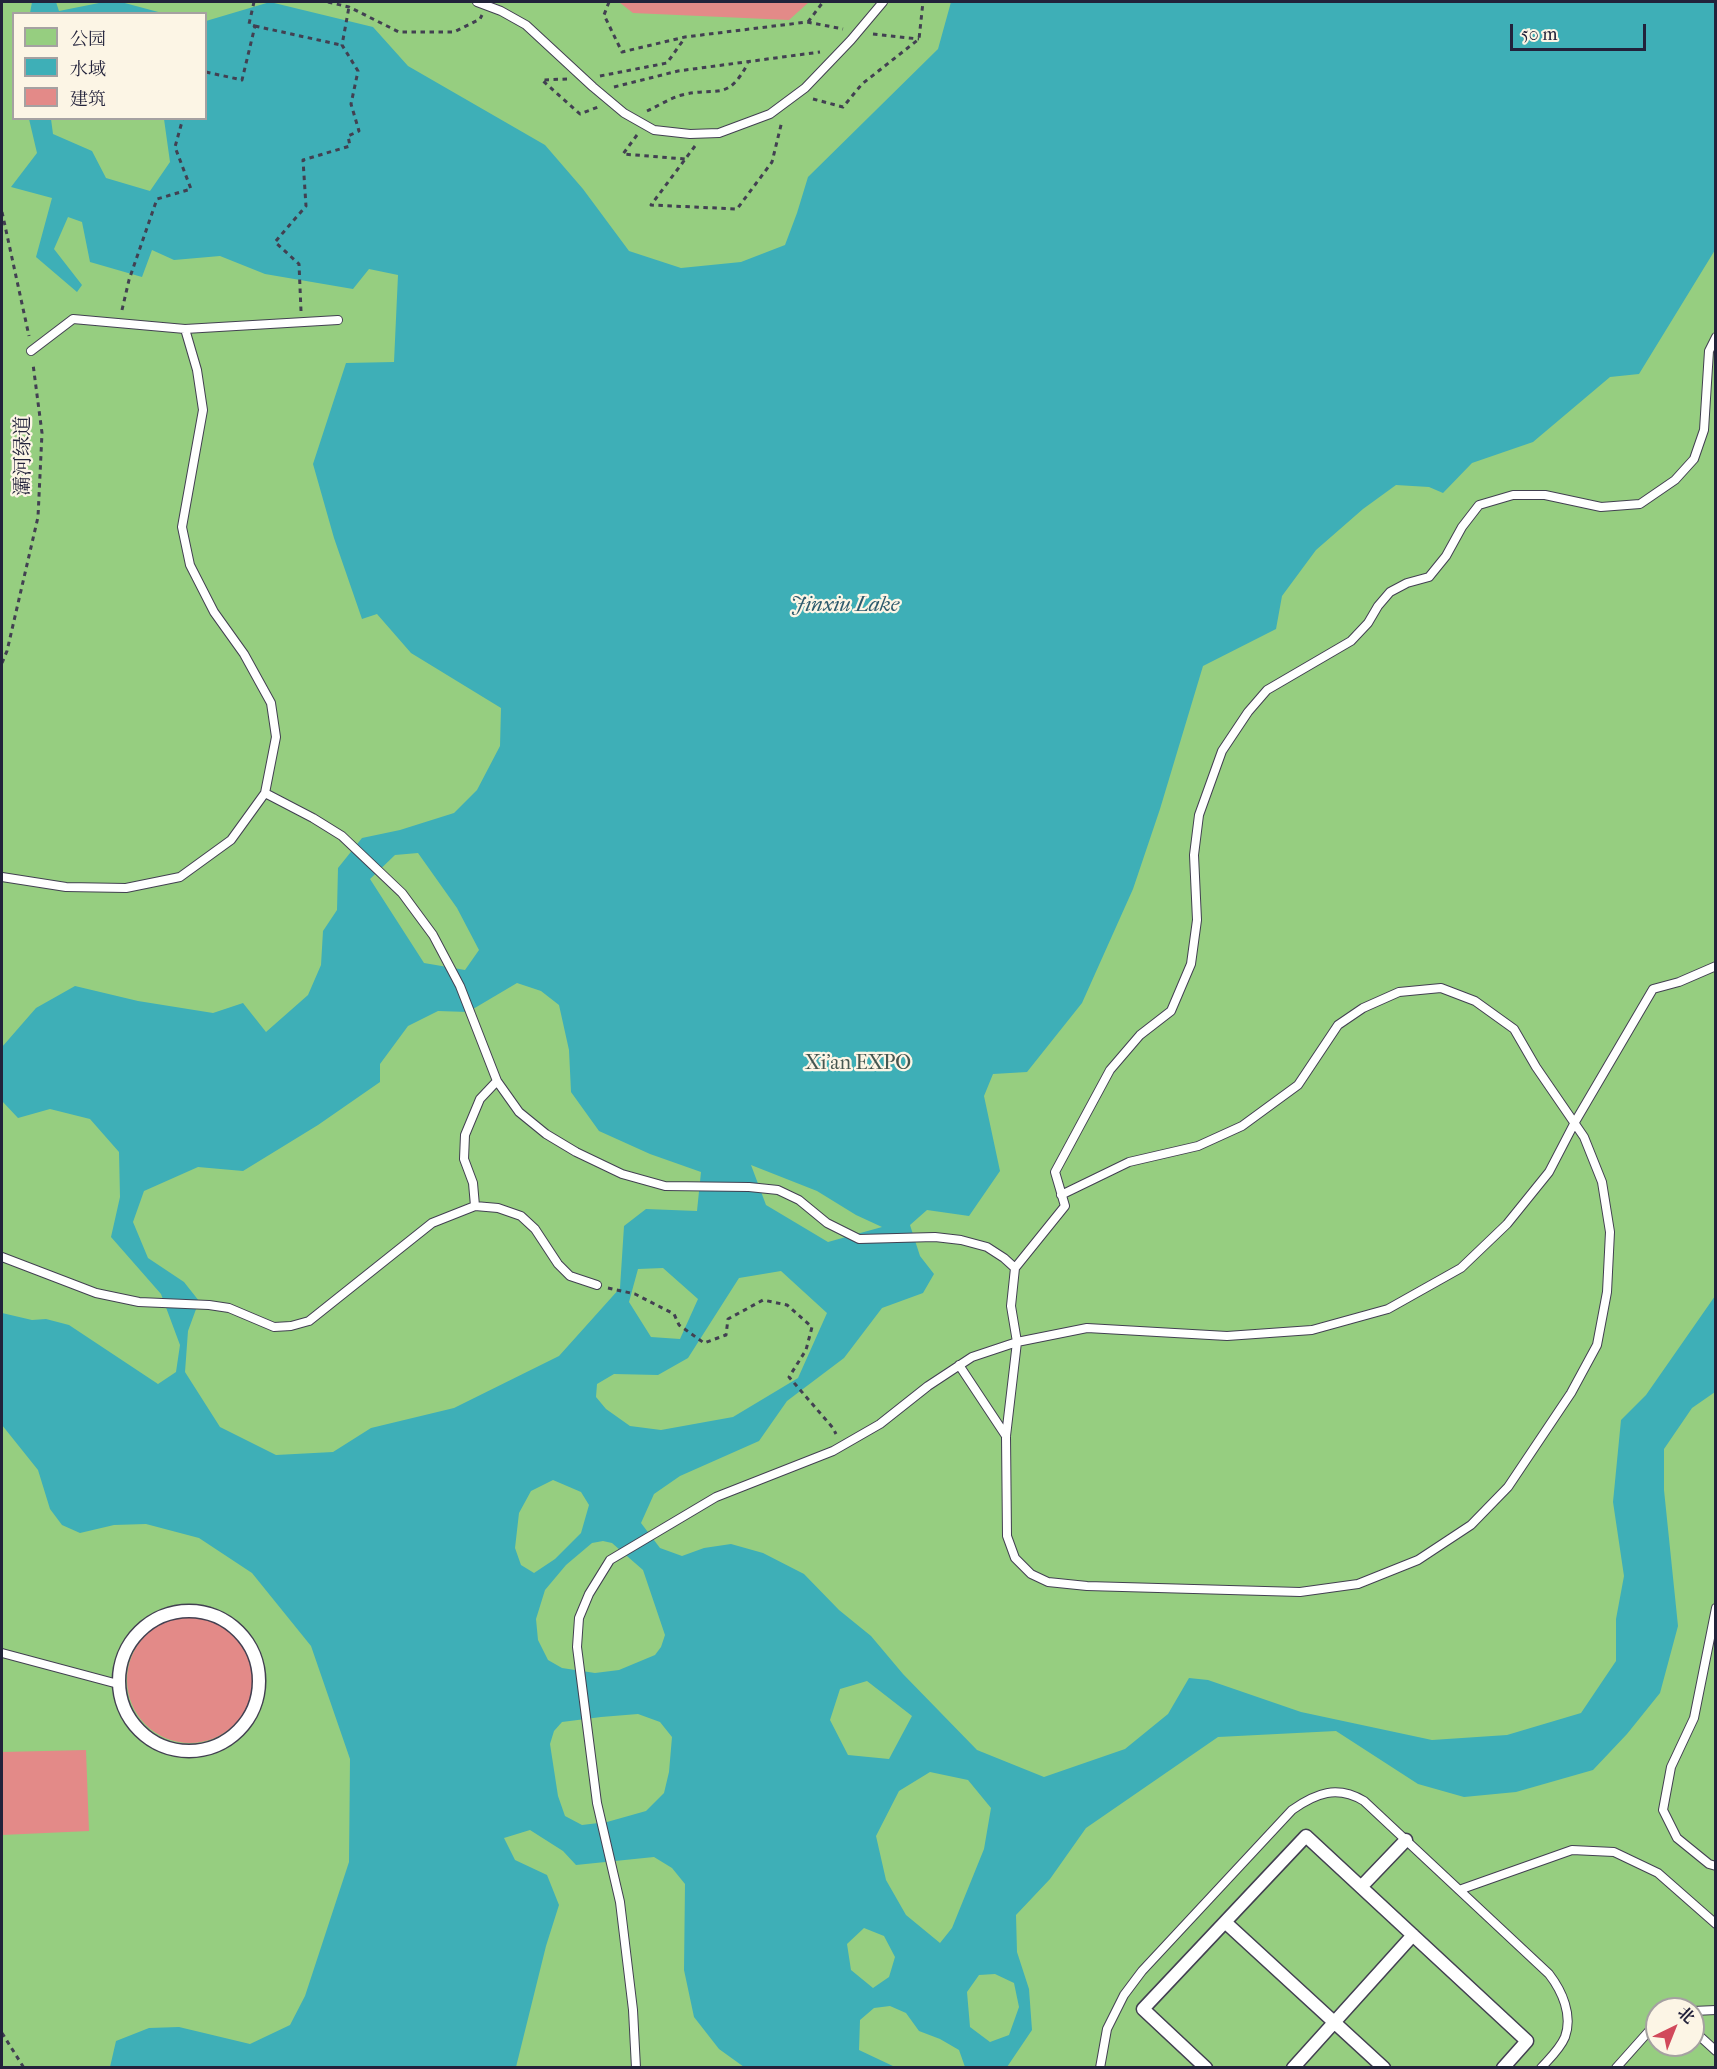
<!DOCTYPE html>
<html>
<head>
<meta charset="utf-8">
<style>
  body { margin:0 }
  #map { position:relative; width:1717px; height:2069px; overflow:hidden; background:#f4ead0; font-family:"IM FELL French Canon","Noto Serif SC",serif }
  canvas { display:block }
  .frame { position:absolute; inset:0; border:3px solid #22223b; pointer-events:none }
  .legend { position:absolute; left:12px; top:12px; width:195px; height:108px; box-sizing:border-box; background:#fcf5e5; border:2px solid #a5a1a1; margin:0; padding:8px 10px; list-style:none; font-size:18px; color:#22223b }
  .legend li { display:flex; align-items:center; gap:12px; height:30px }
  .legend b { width:30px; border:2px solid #a5a1a1 }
  .north { position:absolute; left:1645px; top:1997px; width:60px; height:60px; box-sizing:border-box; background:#fcf5e5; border:2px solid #a5a1a1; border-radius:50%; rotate:43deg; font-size:16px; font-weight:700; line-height:24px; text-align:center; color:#22223b }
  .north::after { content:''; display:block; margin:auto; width:21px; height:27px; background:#d1495b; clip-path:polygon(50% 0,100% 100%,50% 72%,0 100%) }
  .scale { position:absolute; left:1510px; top:24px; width:136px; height:27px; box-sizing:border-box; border:3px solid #22223b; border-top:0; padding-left:8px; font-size:18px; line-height:21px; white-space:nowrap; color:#22223b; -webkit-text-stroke:4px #fcf5e5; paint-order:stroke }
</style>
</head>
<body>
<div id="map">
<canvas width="1717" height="2069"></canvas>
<div class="frame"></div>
<ul class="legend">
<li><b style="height:16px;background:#96ce80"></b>公园</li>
<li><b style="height:16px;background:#3eafb7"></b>水域</li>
<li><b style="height:16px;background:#e38a88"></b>建筑</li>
</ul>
<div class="north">北</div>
<div class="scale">50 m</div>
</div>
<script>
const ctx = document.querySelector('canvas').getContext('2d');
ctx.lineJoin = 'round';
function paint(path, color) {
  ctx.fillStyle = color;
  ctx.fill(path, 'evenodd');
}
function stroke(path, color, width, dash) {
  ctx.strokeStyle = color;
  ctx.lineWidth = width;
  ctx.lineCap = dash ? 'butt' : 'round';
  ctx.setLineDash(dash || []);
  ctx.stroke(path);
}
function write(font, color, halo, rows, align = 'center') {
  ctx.font = font + ' "IM FELL French Canon","Noto Serif SC",serif';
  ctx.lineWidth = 4.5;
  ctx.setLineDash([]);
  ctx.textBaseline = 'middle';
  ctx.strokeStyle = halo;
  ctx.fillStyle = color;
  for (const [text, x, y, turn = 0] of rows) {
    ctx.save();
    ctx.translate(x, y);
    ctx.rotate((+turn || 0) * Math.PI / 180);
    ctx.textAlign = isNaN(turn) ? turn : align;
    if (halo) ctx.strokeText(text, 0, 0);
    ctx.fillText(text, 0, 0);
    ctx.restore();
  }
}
const green = new Path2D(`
  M2,2h1713v2065h-1713zM14,14h192v104h-192zM1657,2009h36v36h-36z`);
const water = new Path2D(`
  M32,2h24l3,9 45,-9h17l41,11h-132z
  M270,2l103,25 35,39 137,79 38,44 46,62 52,17 60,-6 44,-17 12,-32 11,-36 130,-128 13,-47h764v248l-76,124 -29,3 -77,65 -61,21 -29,30 -14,-6 -33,-2 -33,24 -47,41 -34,46 -6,33 -73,37 -43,143 -27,80 -51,114 -55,69 -34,2 -9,22 16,75 -31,45 -42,-6 -17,15 10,31 14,18 -11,19 -41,15 -38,50 -57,43 -28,40 -79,35 -26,18 -13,29 19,25 22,8 22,-8 27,-4 32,9 41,21 35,36 32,26 32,38 74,76 67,27 81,-28 43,-35 21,-36 19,2 93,32 131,28 75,-5 74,-22 35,-52v-42l8,-43 -11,-74 8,-82 25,-25 69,-99v96l-23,16 -28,41v41l14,136 -18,67 -33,41 -34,36 -77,22 -52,5 -46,-13 -82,-53 -118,6 -132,91 -36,51 -34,36 1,37 12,37 3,41 -25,37h-42l-6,-17 -19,-11 -21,-8 -13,-18 -16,-7 -16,2 -14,12 -1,30 36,17h-151l-25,-18 -25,-32 -10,-47 1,-86 -13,-16 -18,-11 -78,8 -13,-14 -33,-21 -26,8 11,22 32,15 12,30 -13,41 -30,121h-406l6,-26 33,-13 30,-1 71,17 40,-19 15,-29 44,-134 1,-103 -39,-113 -59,-73 -53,-35 -53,-14 -32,1 -34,8 -18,-8 -12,-16 -12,-39 -36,-45v-112l30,7 14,-1 23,6 89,59 18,-12 4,-27 -19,-51 -50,-57 9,-40 -1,-45 -29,-33 -40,-10 -32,9 -16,-17v-54l34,-39 39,-22 63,15 75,12 30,-10 23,29 42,-37 13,-30 2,-34 14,-21 1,-42 24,-30 38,-8 54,-17 23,-23 23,-44 1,-38 -90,-55 -34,-39 -15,5 -28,-81 -21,-74 33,-101 48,-1 4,-87 -29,-6 -16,20 -88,-15 -45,-18 -46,4 -22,-10 -10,27 -52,-15 -8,-40 -14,-5 -14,32 28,36 -5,7 -41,-35 16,-59 -41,-11 26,-34 -8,-34h22l2,15 39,17 14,27 44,13 20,-29 -6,-43 42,-1v-97zM418,853l39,55 22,42 -14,20 -41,-7 -54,-84 25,-24zM517,983l24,8 18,14 10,45 2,42 28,39 51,23 51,18 -4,39 -51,-2 -22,17 -4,62 -61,68 -105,52 -83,20 -38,24 -57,3 -56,-28 -35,-55 3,-41 11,-30 -15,-19 -36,-24 -15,-36 11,-31 54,-24 45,4 75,-46 62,-43v-18l28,-38 30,-15 30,1zM751,1165l66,26 39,24 26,12 -54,15 -62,-37zM663,1268l35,31 -18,40 -29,-2 -22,-35 9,-33zM781,1271l46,42 -29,65 -65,39 -72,13 -31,-4 -24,-17 -10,-12 1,-13 17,-10 44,1 30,-17 51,-80zM553,1480l28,12 8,13 -8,28 -26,26 -21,14 -13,-8 -6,-17 4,-35 12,-22zM603,1541l9,2 31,27 22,65 -4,12 -6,8 -36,15 -24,3 -33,-5 -14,-8 -10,-20 -2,-21 9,-29 21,-25 26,-22zM867,1681l45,35 -23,43 -41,-4 -18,-35 10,-31zM638,1714l22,8 12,15 -3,35 -5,21 -18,18 -39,11 -25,3 -17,-9 -7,-20 -8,-52 4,-13 8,-9 39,-5zM930,1772l38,8 23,28 -7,41 -32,79 -12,15 -34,-28 -20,-35 -10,-44 23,-45zM864,1928l20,8 11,21 -6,20 -16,11 -22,-18 -4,-26zM995,1974l19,9 5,24 -10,28 -19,7 -20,-15 -3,-35 12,-17z`);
const building = new Path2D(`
  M619,2h190l-20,18 -156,-7z
  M127 1680a63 63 0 1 1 126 0a63 63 0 1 1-126 0Z
  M86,1750l3,81 -87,4v-83z`);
const path = new Path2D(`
  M328,2l21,5 50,25h55l26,-13 2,-4
  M609,2l-5,13 18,37 63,-15 122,-15 36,7
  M808,22l15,-20
  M255,26l86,19
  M873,34l46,5
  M206,72l36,8 13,-54 -6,-2 5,-22
  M600,76l67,-13 17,-24
  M567,79l-25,1 38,34 18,-7
  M614,87l64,-16 142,-19
  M813,99l30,8 19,-23 57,-45 4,-37
  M647,111c11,-5 23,-13 35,-16 35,-9 45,8 66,-32
  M637,135l-14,19 62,5
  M695,146l-44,59 86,4 35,-47 10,-41
  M2,212l27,124
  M122,310l7,-30 28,-81 34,-10 -16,-42 8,-29
  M301,311l-2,-47 -24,-22 31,-36 -3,-46 47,-14 -2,-10 11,-5 -8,-27 7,-33 -16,-26 7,-38
  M2,663l5,-12 31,-134 4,-84 -9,-69
  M608,1288l27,6 39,20 5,11 25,18 22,-8 2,-16 35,-19 24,5 25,22 -6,23 -17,27 44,51 3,6
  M2,2033l22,35`);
const service = new Path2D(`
  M477,2l24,9 25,14 67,62 31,26 30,17 36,4 29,-1 51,-19 35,-26 46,-48 32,-38
  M31,351l42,-32 112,10 153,-9
  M265,793l48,25 29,18 60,57 31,42 27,51 37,95 22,31 27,22 30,18 46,22 43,12 84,1 29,3 21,10 28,23 32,16 76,-2 26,3 26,7 17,11 11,10 -4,38 6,36 -11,94 1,100 8,22 16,16 17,8 39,4 213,6 58,-8 60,-24 53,-35 37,-38 63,-94 26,-48 10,-53 3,-60 -8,-50 -18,-45 -48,-70 -22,-38 -39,-28 -34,-13 -42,4 -36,16 -25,17 -40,60 -56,41 -44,20 -69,16 -68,33
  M2,877l64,10 60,1 54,-11 51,-37 34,-47 11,-56 -5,-34 -27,-49 -30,-42 -24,-47 -8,-38 21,-117 -6,-40 -12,-41
  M475,1206l-2,-23 -9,-24 1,-24 15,-36 17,-18
  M2,1257l94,36 43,9 70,3 20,3 45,19 17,-1 18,-5 123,-98 43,-17 23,2 23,8 14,13 23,35 12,12 27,9
  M1015,1268l50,-62 -10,-34 55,-102 30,-35 31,-24 20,-47 6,-44 -3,-65 5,-40 23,-64 26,-39 19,-22 84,-49 17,-18 10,-17 12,-14 17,-9 22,-6 17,-21 16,-29 17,-22 34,-10h32l56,12 39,-3 35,-24 19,-21 10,-29 5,-79 7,-14
  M959,1365l47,71
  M1716,1608l-22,110 -23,49 -8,43 14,28 32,26 7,2
  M2,1653l116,31
  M1459,1890l113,-40 42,2 44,21 58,51
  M1693,2011l23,-1
  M1693,2030l23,21
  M636,2068l-3,-58 -13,-108 -23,-99 -20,-156 2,-29 10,-24 21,-34 106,-63 117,-46 47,-27 48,-38 44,-29 45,-15 70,-14 140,8 85,-6 76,-21 73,-41 46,-44 42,-52 26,-50 78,-133 26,-7 37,-16
  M1100,2068l7,-39 17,-34 18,-24 150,-161c24,-17 45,-25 72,-9l185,173c13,17 24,41 16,63 -5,12 -15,21 -24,31
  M1616,2068l41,-46`);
const pedestrian = new Path2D(`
  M119 1681a70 70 0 1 1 140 0a70 70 0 1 1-140 0Z
  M1361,1887l45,-47
  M1225,1922l159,146
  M1206,2068l-63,-59 163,-173 221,205 -24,27
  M1293,2068l120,-133`);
const streetNames = [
  ["灞河绿道",24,456,-90]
];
const parkNames = [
  ["Xi'an EXPO",858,1064]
];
const waterNames = [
  ["Jinxiu Lake",845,606]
];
paint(green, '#96ce80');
paint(water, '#3eafb7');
paint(building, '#e38a88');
stroke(service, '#424051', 10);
stroke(pedestrian, '#424051', 15);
stroke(path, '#424051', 3, [4.5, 4.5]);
stroke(service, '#fff', 8);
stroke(pedestrian, '#fff', 12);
write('20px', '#22223b', '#fcf5e5', streetNames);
write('20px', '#455650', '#fcf5e5', parkNames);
write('italic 21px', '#2d5a6d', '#fcf5e5', waterNames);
</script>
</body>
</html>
